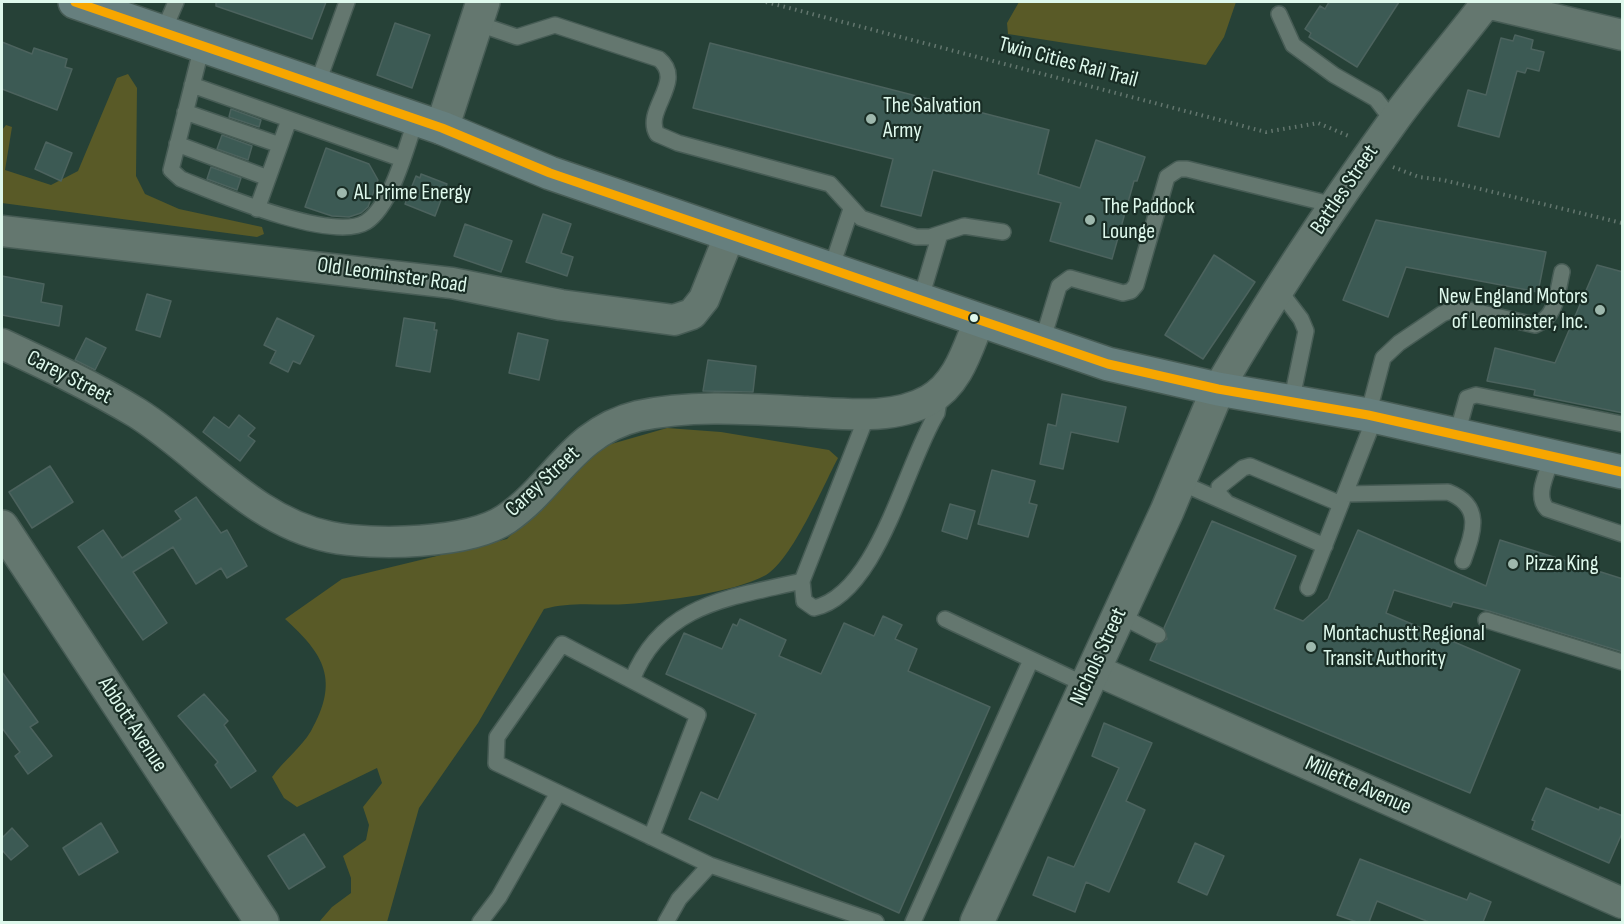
<!DOCTYPE html>
<html>
<head>
<meta charset="utf-8">
<style>
  body { margin:0 }
  #map { position:relative; width:1624px; height:924px; overflow:hidden; background:#264137; font-family:"Sofia Sans Condensed",sans-serif }
  canvas { display:block }
  .frame { position:absolute; inset:0; border:3px solid #def8ec; pointer-events:none }
</style>
</head>
<body>
<div id="map">
<canvas width="1624" height="924"></canvas>
<div class="frame"></div>
</div>
<script>
const ctx = document.querySelector('canvas').getContext('2d');
ctx.lineJoin = 'round';
function paint(path, color) {
  ctx.fillStyle = color;
  ctx.fill(path, 'evenodd');
}
function stroke(path, color, width, dash) {
  ctx.strokeStyle = color;
  ctx.lineWidth = width;
  ctx.lineCap = dash ? 'butt' : 'round';
  ctx.setLineDash(dash || []);
  ctx.stroke(path);
}
function write(font, color, halo, rows, align = 'center') {
  ctx.font = font + ' "Sofia Sans Condensed",sans-serif';
  ctx.lineWidth = 4.5;
  ctx.setLineDash([]);
  ctx.textBaseline = 'middle';
  ctx.strokeStyle = halo;
  ctx.fillStyle = color;
  for (const [text, x, y, turn = 0] of rows) {
    ctx.save();
    ctx.translate(x, y);
    ctx.rotate((+turn || 0) * Math.PI / 180);
    ctx.textAlign = isNaN(turn) ? turn : align;
    if (halo) ctx.strokeText(text, 0, 0);
    ctx.fillText(text, 0, 0);
    ctx.restore();
  }
}
const green = new Path2D(`
  M1019,2h217l-12,35 -18,28 -198,-31 -1,-11z
  M128,74l9,14 -1,88 9,18 34,15 83,18 2,7 -7,3 -255,-34v-73l4,-5 6,2 -7,43 46,15 27,-14 39,-93z
  M667,428l54,4 108,18 9,8c-15,28 -46,102 -72,117 -33,18 -102,26 -139,29 -28,2 -55,-3 -83,5l-66,114 -59,85 -32,114h-68l13,-15 19,-14v-15l-8,-22 23,-16 3,-15 -6,-18 19,-24 -5,-15 -80,39 -13,-9 -12,-21c11,-16 29,-29 39,-46 29,-51 13,-77 -26,-112l57,-40 165,-40 87,-90z`);
const building = new Path2D(`
  M216,2h110l-14,37 -96,-33z
  M1329,2h70l-42,65 -48,-30 2,-4 -6,-4 15,-23 5,3z
  M395,23l35,12 -18,53 -35,-13z
  M1515,35l18,5 -2,9 13,3 -5,19 -12,-3 -2,5 -8,-2 -18,66 -41,-11 10,-36 18,5 15,-57 12,3z
  M2,42l30,12 2,-6 33,11 -2,8 7,2 -15,41 -55,-21z
  M710,43l339,87 -11,44 42,14 16,-48 49,17 -8,24h-3l-22,78 -62,-18 11,-38 -128,-33 -12,46 -40,-10 12,-47 -200,-51z
  M231,109l30,11 -2,7 -30,-10z
  M222,135l30,11 -4,14 -31,-11z
  M46,142l26,11 -11,28 -26,-12z
  M326,148l43,16 9,16 -10,27 -7,6 -12,4 -17,-1 -27,-9z
  M211,167l30,11 -4,12 -30,-11z
  M421,174l26,10 -12,32 -30,-12 11,-28 4,2z
  M543,214l28,10 -10,29 12,4 -6,19 -41,-14z
  M1376,220l170,32 -8,40 -132,-25 -18,50 -45,-17z
  M465,224l47,17 -11,31 -47,-16z
  M1214,255l41,27 -52,77 -38,-24z
  M1597,265l26,7v141l-89,-18 1,-5 -48,-9 8,-33 60,15z
  M2,276l42,8 -3,18 21,4 -3,20 -57,-11z
  M147,294l24,7 -11,36 -24,-7z
  M277,318l37,18 -14,28 -7,-3 -5,11 -18,-9 6,-12 -12,-6z
  M404,318l31,5 -1,7h3l-7,42 -34,-6z
  M518,333l30,7 -9,40 -30,-7z
  M86,338l20,10 -11,22 -20,-10z
  M708,360l48,6 -3,26 -50,-1z
  M1062,394l64,13 -8,35 -47,-10 -8,37 -23,-5 8,-40 8,2z
  M239,415l16,13 -7,8 7,5 -15,20 -37,-29 11,-15 15,11z
  M50,466l23,36 -41,26 -23,-36z
  M992,470l43,11 -6,22 8,2 -9,32 -50,-13z
  M196,497l25,36 6,-3 20,36 -20,12 -6,-10 -25,16 -23,-37 -40,25 34,51 -24,17 -65,-93 25,-17 19,28 59,-39 -6,-8z
  M950,504l25,7 -8,28 -25,-8z
  M1212,521l84,35 -22,53 29,12 25,-22 30,-69 128,56 14,-46 123,39v73l-134,-41 -36,-9 -2,5 -57,-17 -8,23 134,57 -50,123 -320,-133 7,-16 10,-5 -3,-11z
  M883,616l19,9 -7,14 22,10 -9,22 82,36 -91,206 -210,-94 12,-27 17,8 38,-86 -90,-40 18,-41 38,16 11,-25 4,2 3,-7 46,21 -7,16 42,18 23,-51 30,13z
  M2,672l36,50 -8,5 22,29 -24,18 -13,-18 5,-4 -18,-24z
  M204,694l24,27 -4,4 32,46 -25,17 -16,-23 3,-3 -40,-46z
  M1104,723l48,20 -26,58 19,9 -36,82 -23,-10 -11,30 -42,-17 15,-38 26,10 45,-99 -27,-12z
  M1546,788l53,22 1,-3 23,9v15l-14,32 -77,-34 3,-8 -3,-1z
  M101,823l17,29 -39,23 -16,-27z
  M12,828l16,18 -17,14 -9,-10v-12z
  M304,834l21,33 -36,22 -21,-33z
  M1195,843l29,13 -17,39 -29,-13z
  M1360,859l107,41 3,-7 21,9 -8,20h-54l-52,-21 -8,21h-12l-20,-7z`);
const path = new Path2D(`
  M766,2l500,130 52,-9 33,14
  M1393,167l26,10 24,3 179,43`);
const lane = new Path2D(`
  M1279,14l14,31 41,30 42,24 17,22
  M476,23l41,14 38,-12 104,34c27,22 -16,51 -2,75l21,9 152,41 31,34 55,19h14l34,-11 39,6
  M163,32l13,-30
  M202,46l-31,124 10,9c35,14 152,64 185,43 26,-17 40,-74 50,-103
  M192,85l210,74
  M317,85l30,-83
  M185,112l95,33
  M177,144l91,34
  M257,209l32,-89
  M831,269l20,-60
  M1279,290l22,29 5,12 -15,72
  M920,301l20,-67
  M1042,342l17,-56 11,-8 53,15 8,-2 5,-6 31,-108 12,-8h8l147,36
  M868,413l-66,168 2,20 10,7c64,-14 91,-143 123,-195l3,-19
  M1368,415l15,-57 16,-15 43,-29 10,-4h17l66,15c22,-8 22,-32 27,-53
  M1457,434l10,-36 9,-3 146,29
  M1553,455c-5,17 -19,40 -6,54l75,25
  M1179,482l146,64
  M1345,494l103,-2c36,14 25,41 15,69
  M1227,503l-8,-9v-7l24,-19 7,-2 91,38
  M1308,588l67,-171
  M1119,615l39,20
  M945,619l141,66
  M1486,620l136,42
  M632,680c30,-77 98,-82 170,-99
  M651,837l47,-122 -136,-71 -65,93 -1,26 214,102 166,57
  M480,922l19,-25 59,-104
  M666,922l13,-23 31,-34
  M913,922l118,-262`);
const street = new Path2D(`
  M1486,3l136,32
  M2,231l450,52 109,22 113,15 18,-6 12,-15 26,-65
  M2,344c45,21 92,43 135,69 65,41 115,108 193,124 43,9 139,7 176,-18 49,-33 66,-87 132,-103 54,-12 114,-7 169,-4 38,2 87,8 122,-12 29,-16 38,-50 50,-79
  M1218,389c53,-91 112,-180 174,-266 30,-42 64,-80 95,-121
  M1093,669l529,234`);
const secondary = new Path2D(`
  M442,128l41,-126
  M2,527l260,395
  M977,922l190,-411 51,-122`);
const highway = new Path2D(`
  M75,2l367,126 108,45 558,191 110,25 150,26 254,57`);
const bus1 = new Path2D(`
  M75,2l367,126 108,45 558,191 110,25 150,26 254,57`);
const markers = [
  [871,119,6,"#9eb8ad"],
  [342,193,6,"#9eb8ad"],
  [1090,220,6,"#9eb8ad"],
  [1600,310,6,"#9eb8ad"],
  [974,318,5,"#def8ec"],
  [1513,564,6,"#9eb8ad"],
  [1311,647,6,"#9eb8ad"]
];
const streetNames = [
  ["Twin Cities Rail Trail",1068,63,15],
  ["Battles Street",1345,190,-56],
  ["Old Leominster Road",392,276,8],
  ["Carey Street",69,378,27],
  ["Carey Street",543,482,-43],
  ["Nichols Street",1099,657,-65],
  ["Abbott Avenue",132,725,57],
  ["Millette Avenue",1358,786,24]
];
const poiNames = [
  ["The Salvation",883,106],
  ["Army",883,131],
  ["AL Prime Energy",354,193],
  ["The Paddock",1102,207],
  ["Lounge",1102,232],
  ["New England Motors",1588,297,"right"],
  ["of Leominster, Inc.",1588,322,"right"],
  ["Pizza King",1525,564],
  ["Montachustt Regional",1323,634],
  ["Transit Authority",1323,659]
];
paint(green, '#595a27');
paint(building, '#3c5a54');
stroke(building, '#4c635e', 1.5);
stroke(lane, '#475c55', 18);
stroke(street, '#475c55', 33);
stroke(secondary, '#475c55', 36);
stroke(highway, '#475c55', 36);
stroke(path, '#63766e', 4, [1.5, 4.5]);
stroke(lane, '#64776f', 15);
stroke(street, '#64776f', 30);
stroke(secondary, '#64776f', 33);
stroke(highway, '#667f7e', 33);
stroke(bus1, '#f7a600', 9);
for (const [x, y, r, color] of markers) {
  const dot = new Path2D();
  dot.arc(x, y, r, 0, 2 * Math.PI);
  ctx.fillStyle = color;
  ctx.fill(dot);
  stroke(dot, '#192d25', 2);
}
write('22px', '#def8ec', '#192d25', streetNames);
write('22px', '#def8ec', '#192d25', poiNames, 'left');
</script>
</body>
</html>
